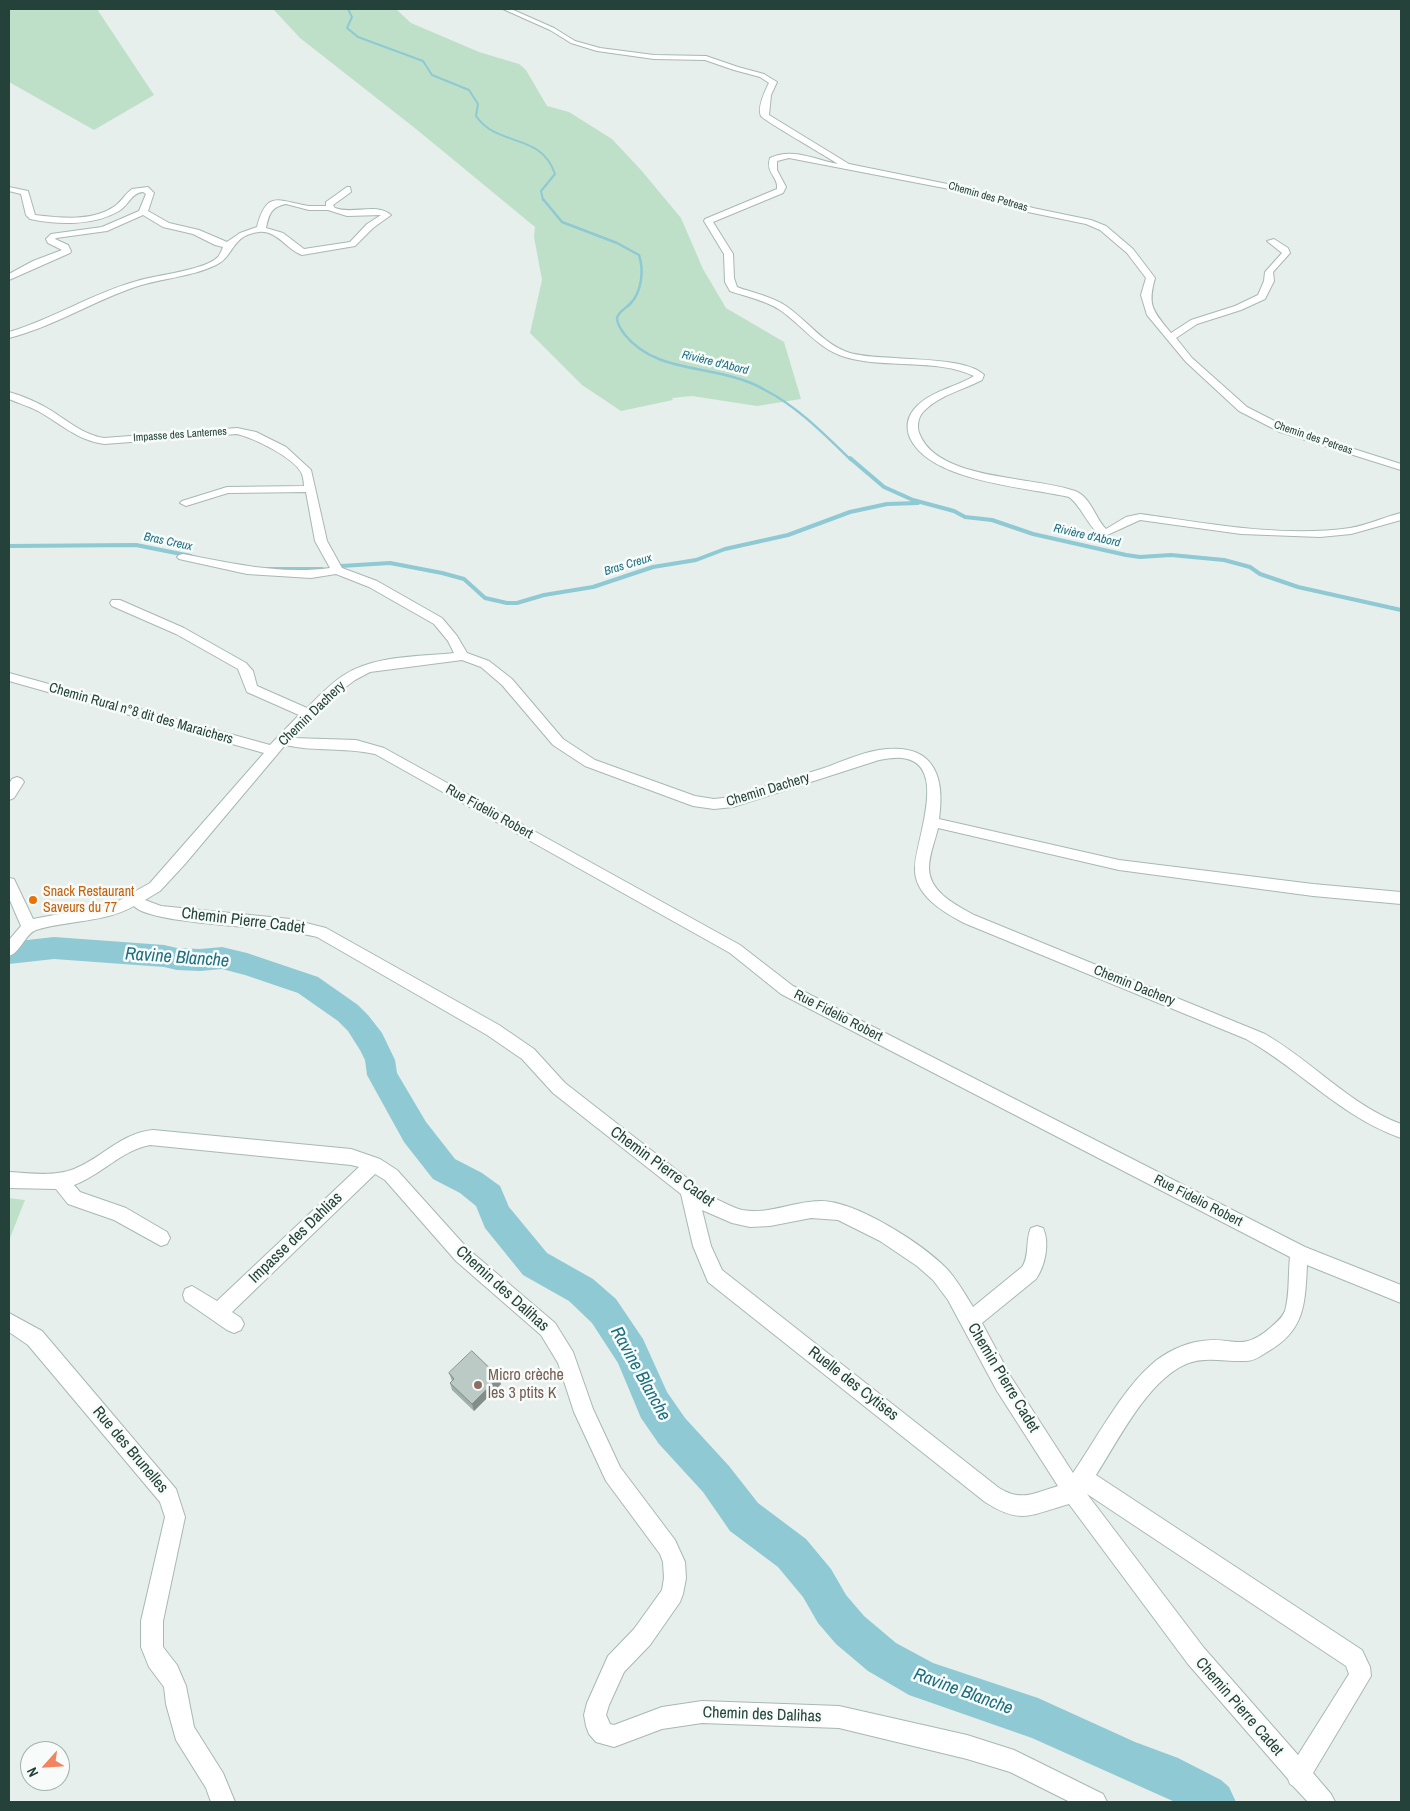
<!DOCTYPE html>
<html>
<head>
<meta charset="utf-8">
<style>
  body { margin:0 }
  #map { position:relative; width:1410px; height:1811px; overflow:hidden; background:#e6efeb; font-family:"Archivo Narrow",sans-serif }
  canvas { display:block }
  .frame { position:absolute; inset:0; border:10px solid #24423a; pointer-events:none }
  .north { position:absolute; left:20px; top:1741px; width:50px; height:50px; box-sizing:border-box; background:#f7fbf9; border:1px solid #a3b1ad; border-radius:50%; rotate:244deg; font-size:14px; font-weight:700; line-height:20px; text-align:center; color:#24423a }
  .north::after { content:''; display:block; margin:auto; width:18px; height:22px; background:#f4845f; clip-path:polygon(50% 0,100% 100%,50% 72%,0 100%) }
</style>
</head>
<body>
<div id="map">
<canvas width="1410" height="1811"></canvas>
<div class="frame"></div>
<div class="north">N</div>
</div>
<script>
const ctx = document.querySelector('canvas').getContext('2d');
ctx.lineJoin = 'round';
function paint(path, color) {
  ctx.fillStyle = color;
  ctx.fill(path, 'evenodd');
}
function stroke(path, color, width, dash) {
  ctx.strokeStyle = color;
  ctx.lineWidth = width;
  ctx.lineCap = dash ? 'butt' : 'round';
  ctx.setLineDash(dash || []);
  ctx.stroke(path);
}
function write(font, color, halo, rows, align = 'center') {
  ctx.font = font + ' "Archivo Narrow",sans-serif';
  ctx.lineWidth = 5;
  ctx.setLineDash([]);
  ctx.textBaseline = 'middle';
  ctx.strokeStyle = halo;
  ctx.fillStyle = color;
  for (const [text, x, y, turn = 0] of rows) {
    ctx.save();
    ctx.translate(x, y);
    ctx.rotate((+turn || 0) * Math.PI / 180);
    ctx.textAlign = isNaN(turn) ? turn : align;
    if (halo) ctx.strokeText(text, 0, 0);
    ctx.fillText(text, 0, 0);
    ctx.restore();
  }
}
const green = new Path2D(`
  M9,9h88l57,86 -60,35 -85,-48z
  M273,9h123l15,14 68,29 40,12 7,6 21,36 22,6 43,27 29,31 40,48 22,51 23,39 58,34 17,57 -44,7 -65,-10 -20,2 1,2 -52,11 -39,-26 -52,-52 12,-53 -8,-43 1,-10 -119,-98 -116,-91z
  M9,1198l16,2 -15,38h-1z`);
const streamFar2 = new Path2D(`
  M348,9l4,8 -5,11 11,9 65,24 9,14 37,15 9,14 -2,12c22,32 65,16 79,58l-14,17 2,9`);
const streamFar1 = new Path2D(`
  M543,199l19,23 55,21 22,12c5,15 3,37 -9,49 -5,5 -11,7 -13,14 0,7 4,11 8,17 27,33 70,31 108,42 11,3 22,7 32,13 33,17 59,44 86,70`);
const stream = new Path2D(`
  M850,458l34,29 29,13 41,11 11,6 27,3 41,14 93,21 14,2 31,-2 53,5 26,7 10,7 38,13 103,23
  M9,546l127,-1 55,11
  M341,566l49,-3 52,10 22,6 21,19 22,5h10l27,-8 49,-8 60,-20 43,-7 29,-11 63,-14 62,-23 37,-8 31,-1
  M268,569h54`);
const river = new Path2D(`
  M54,937l110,8 13,3 23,1 22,-2 25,6 71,24 40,28 10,10 14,18 13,27 2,13 29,49 29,37 27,14 18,13 9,21 38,46 46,26 23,20 27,40 24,53 18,26 44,48 29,37 48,36 25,30 15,26 18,21 32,27 37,20 105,35 97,44 43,16 43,22 8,7 7,15h-61l-143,-64 -123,-43 -41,-24 -32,-27 -18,-21 -15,-26 -25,-30 -48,-36 -27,-39 -44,-48 -18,-26 -23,-55 -26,-40 -23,-22 -46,-26 -38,-47 -9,-22 -16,-13 -27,-14 -29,-37 -37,-67 -2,-15 -5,-10 -12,-19 -10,-10 -40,-28 -53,-18 -23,-6 -22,2 -23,-1 -13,-3 -110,-8 -45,5v-22z`);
const minor = new Path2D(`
  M503,9h8l43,19 21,13 25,7 54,7 52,1 32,11 26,7 13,8 -6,13 -2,20 80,49 123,25 61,19 58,12 15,6 27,23 22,29c-8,28 -2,33 16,55l20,-13 44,-14 23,-11 6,-14 1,-9 17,-19 -15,-12 7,-2 14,9 2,5 -17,19 1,9 -9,18 -24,11 -44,14 -21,14 16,20 55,49 41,21 113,36v6l-121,-38 -41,-21 -53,-49 -39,-47 -6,-20 5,-17 -19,-25 -27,-23 -14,-6 -58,-12 -58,-19 -181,-35 -12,3v9l9,17 -3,6 -70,29 20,32 1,24 3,9c16,6 34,9 49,19 22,15 38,39 64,47 31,9 114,1 134,22l-2,5c-19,10 -42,15 -57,30 -7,6 -9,17 -5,25 19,46 115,41 155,56 16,6 20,27 31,38l20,-12 14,-3c67,9 142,24 210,14 18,-3 34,-11 51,-15v7l-50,14 -31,3 -79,-3 -101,-14 -35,16c-15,-3 -22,-29 -36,-39 -43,-10 -138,-15 -159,-59 -5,-12 -2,-23 7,-32 15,-15 39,-19 57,-30 -38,-18 -89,-7 -129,-19 -27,-8 -43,-32 -65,-47 -15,-10 -33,-13 -50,-19l-5,-9 -1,-28 -20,-33 1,-2 72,-30c2,-12 -12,-16 -7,-31 23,-11 45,2 68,6 -10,-7 -75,-44 -77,-48 -4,-9 4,-25 8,-33l-9,-6 -26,-7 -29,-10 -51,-1 -57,-8 -26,-8 -21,-13z
  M9,187l19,4 7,24c26,3 57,7 80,-9 7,-5 10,-12 17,-17l16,-2 6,6 -6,18 21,12 30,7 28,12 13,-9 17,-6c10,-39 23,-25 52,-21 6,0 11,0 17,0v-4l21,-15h3l1,5 -18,13 2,3c18,7 41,-6 56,7l-18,13 -18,18 -53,9c-15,-5 -25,-25 -43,-23 -28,3 -25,25 -43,33 -27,13 -57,13 -84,23 -42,15 -80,39 -123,50v-6c44,-13 84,-39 128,-51 19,-6 69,-11 81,-24 2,-3 4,-7 5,-10l-8,-2 -22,-11 -30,-7 -20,-12 -36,16 -51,7 -1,1 13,6 3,6 -1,2 -61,27v-6l24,-13 29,-11 -14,-7 -2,-4 5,-5 51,-7 37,-16 7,-17 -3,-2c-12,1 -14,13 -24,19 -25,15 -61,14 -89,8l-4,-4 -5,-21 -12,-3zM286,204l23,6h19l19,6 34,-1 -14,9 -17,18 -46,7 -21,-16 -17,-5c3,-14 5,-21 20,-24z
  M9,392c14,4 30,11 43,19 17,11 32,24 52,27l133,-10 19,4 30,15 25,23 16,71 15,27 35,13 65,37 15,18 10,17 22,8 23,18 51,60 32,21 100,36 19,3 18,-2c31,-10 61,-19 92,-29 17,-6 36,-15 55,-18 51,-8 67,21 60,69l180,41 194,24 88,8v12l-88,-8 -194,-26 -181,-42c-3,13 -9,27 -9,40 0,24 27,37 45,47l291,119c47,27 85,71 136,90v14c-60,-21 -100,-68 -155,-99l-282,-116c-21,-11 -50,-28 -49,-55 0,-26 35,-105 -13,-110 -7,-1 -16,1 -23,2l-146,47 -19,2 -21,-3 -108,-40 -32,-21 -51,-60 -21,-18 -19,-7 -92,12 -15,8 -16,12 -47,46 64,2 28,8 356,197 53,41 512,261 96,38v18l-94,-38c-2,39 -2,66 -40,87 -6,4 -13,9 -21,9 -20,1 -41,-5 -60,3 -39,17 -68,77 -90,111l266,175 8,17 1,9 -58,97 18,21 4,8h-27l-15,-16 -3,-2 -2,-5 -100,-115 -119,-160c-39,11 -48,21 -84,-2l-277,-220 -15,-36 -12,-52 -128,-101 -31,-34 -35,-24 -170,-98c-10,-2 -20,-5 -30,-6 -27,-4 -139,-8 -153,-25 -30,17 -66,14 -98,24 -11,4 -15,22 -27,26v-16l12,-14 -12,-28v-20l5,1 19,40 80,-15 37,-21 114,-130 -255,-72v-8l261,72 29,-30 -52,-23 -9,-23 -62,-35 -64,-28 -2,-3 2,-3h8l64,28 62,35 7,8 4,15 50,22c12,-12 23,-24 37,-33 31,-20 75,-18 110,-22l-6,-12 -14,-17 -65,-37 -33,-13 -25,4 -64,-4 -68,-15 -2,-2 2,-2 4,-1c48,9 98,21 147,14l-15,-27 -9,-49 -78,1 -42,13 -6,-3 2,-2 45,-14 77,-1c0,-4 -1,-8 -2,-12 -7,-16 -48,-36 -65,-40l-133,10c-27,-4 -43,-20 -66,-33 -10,-5 -20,-8 -29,-12zM285,745c30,7 60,2 90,9l355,199 51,41 509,263c-2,17 0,37 -5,54 -3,7 -9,12 -15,17 -29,25 -37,8 -68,13 -18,2 -38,12 -51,24 -29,25 -56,76 -78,108l-62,-96 -29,-54 54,-44c9,-13 14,-36 7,-51l-6,-2 -6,2c-6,12 -1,28 -9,39l-49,40c-8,-13 -16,-27 -26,-38 -24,-25 -91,-68 -126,-68 -27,0 -52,14 -79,9 -11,-3 -21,-9 -32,-14l-145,-113 -31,-34 -35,-24 -173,-97 -36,-9 -129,-13 -16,-6 15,-9 25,-27zM702,1210l30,13 18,4 20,-1 41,-8 27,2 42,21 37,25 16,14 15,20 49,91 61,95c-24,7 -36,16 -59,2l-277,-218 -11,-24zM1087,1494l259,172 3,8 -51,81 -94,-107z
  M17,777l5,2 2,3 -10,16 -5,2v-16l3,-5z
  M153,1130l198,19 29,10 17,11 71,79 87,74 18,29 20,57 27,58 55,73 10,22 1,16 -3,16 -3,8 -30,43 -26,27 -15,33 -3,10 4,9 4,1 48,-18 40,-6 137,5 128,29 47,15 89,44 4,8h-37l-60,-30 -43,-13 -128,-31 -137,-5 -40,6 -48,18 -18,-5 -7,-8 -3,-8 -2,-11 3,-12 21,-47 26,-27 28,-39 2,-12 -1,-16 -3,-8 -54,-73 -32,-69 -16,-49 -17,-28 -85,-74 -71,-81 -10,-6 -143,138 9,6 3,6 -3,6 -7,3 -7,-3 -42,-29 -2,-6 2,-6 7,-3 25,15 142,-134 -8,-2 -201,-20c-28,5 -49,30 -76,40l6,7 46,16 41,24 3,6 -3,6 -6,2 -47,-26 -46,-16 -12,-15 -47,-1v-16c21,1 45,5 65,-3 28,-11 47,-36 79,-39z
  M9,1313l33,18 134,158 9,28 -22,104v26l14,18 9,21 8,41 29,46 12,29h-24l-5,-14 -30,-48 -10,-36 -2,-17 -15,-20 -8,-20v-26l24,-104 -5,-15 -132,-157 -19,-13z`);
const wall = new Path2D(`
  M449,1373l52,11 -27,27 -22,-21 -2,-7 2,-2z`);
const shadedWall = new Path2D(`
  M499,1377l2,7 -27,27 -2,-7z`);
const building = new Path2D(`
  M472,1351l27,26 -27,27 -22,-21 4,-4 -5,-6z`);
const markers = [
  [33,900,5,"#e8710a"],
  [478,1385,5,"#8d6e63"]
];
const farStreetnames = [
  ["Chemin des Petreas",988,197,16],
  ["Impasse des Lanternes",180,435,-4],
  ["Chemin des Petreas",1313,438,19]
];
const farWaternames = [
  ["Rivière d'Abord",715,363,14],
  ["Rivière d'Abord",1087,536,13],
  ["Bras Creux",168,542,12],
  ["Bras Creux",628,565,-17]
];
const streetNames = [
  ["Chemin Rural n°8 dit des Maraichers",141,714,16],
  ["Chemin Dachery",312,714,-44],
  ["Chemin Dachery",768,790,-17],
  ["Rue Fidelio Robert",489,812,29],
  ["Chemin Dachery",1134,986,22],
  ["Rue Fidelio Robert",838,1016,27],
  ["Rue Fidelio Robert",1198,1201,27]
];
const foodNames = [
  ["Snack Restaurant",43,892],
  ["Saveurs du 77",43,908]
];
const nearStreetnames = [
  ["Chemin Pierre Cadet",243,921,7],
  ["Chemin Pierre Cadet",662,1167,36],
  ["Impasse des Dahlias",296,1238,-44],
  ["Chemin des Dalihas",502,1289,42],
  ["Chemin Pierre Cadet",1003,1378,59],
  ["Ruelle des Cytises",853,1384,38],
  ["Rue des Brunelles",130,1450,50],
  ["Chemin Pierre Cadet",1239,1707,49],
  ["Chemin des Dalihas",762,1715,2]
];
const nearEducationnames = [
  ["Micro crèche",488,1376],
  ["les 3 ptits K",488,1394]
];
const nearWaternames = [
  ["Ravine Blanche",177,958,4],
  ["Ravine Blanche",640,1374,61],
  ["Ravine Blanche",963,1692,20]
];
paint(green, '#bfe0c8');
stroke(streamFar2, '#8ec9d4', 2);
stroke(streamFar1, '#8ec9d4', 2.5);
stroke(stream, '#8ec9d4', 4);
paint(river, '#8ec9d4');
stroke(minor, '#a8b8b2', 2);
paint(minor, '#fff');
paint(wall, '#a1aea9');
paint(shadedWall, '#838d89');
paint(building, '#bbcac4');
stroke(building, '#838d89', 1);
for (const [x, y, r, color] of markers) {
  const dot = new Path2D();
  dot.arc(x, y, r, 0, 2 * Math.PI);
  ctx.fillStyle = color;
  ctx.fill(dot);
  stroke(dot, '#f7fbf9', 2);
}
write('11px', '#24423a', '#f7fbf9', farStreetnames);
write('italic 12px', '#1c6f80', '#f7fbf9', farWaternames);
write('14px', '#24423a', '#f7fbf9', streetNames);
write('14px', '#c56008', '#f7fbf9', foodNames, 'left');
write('16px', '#24423a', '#f7fbf9', nearStreetnames);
write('16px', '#785e54', '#f7fbf9', nearEducationnames, 'left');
write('italic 18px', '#1c6f80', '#f7fbf9', nearWaternames);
</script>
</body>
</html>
